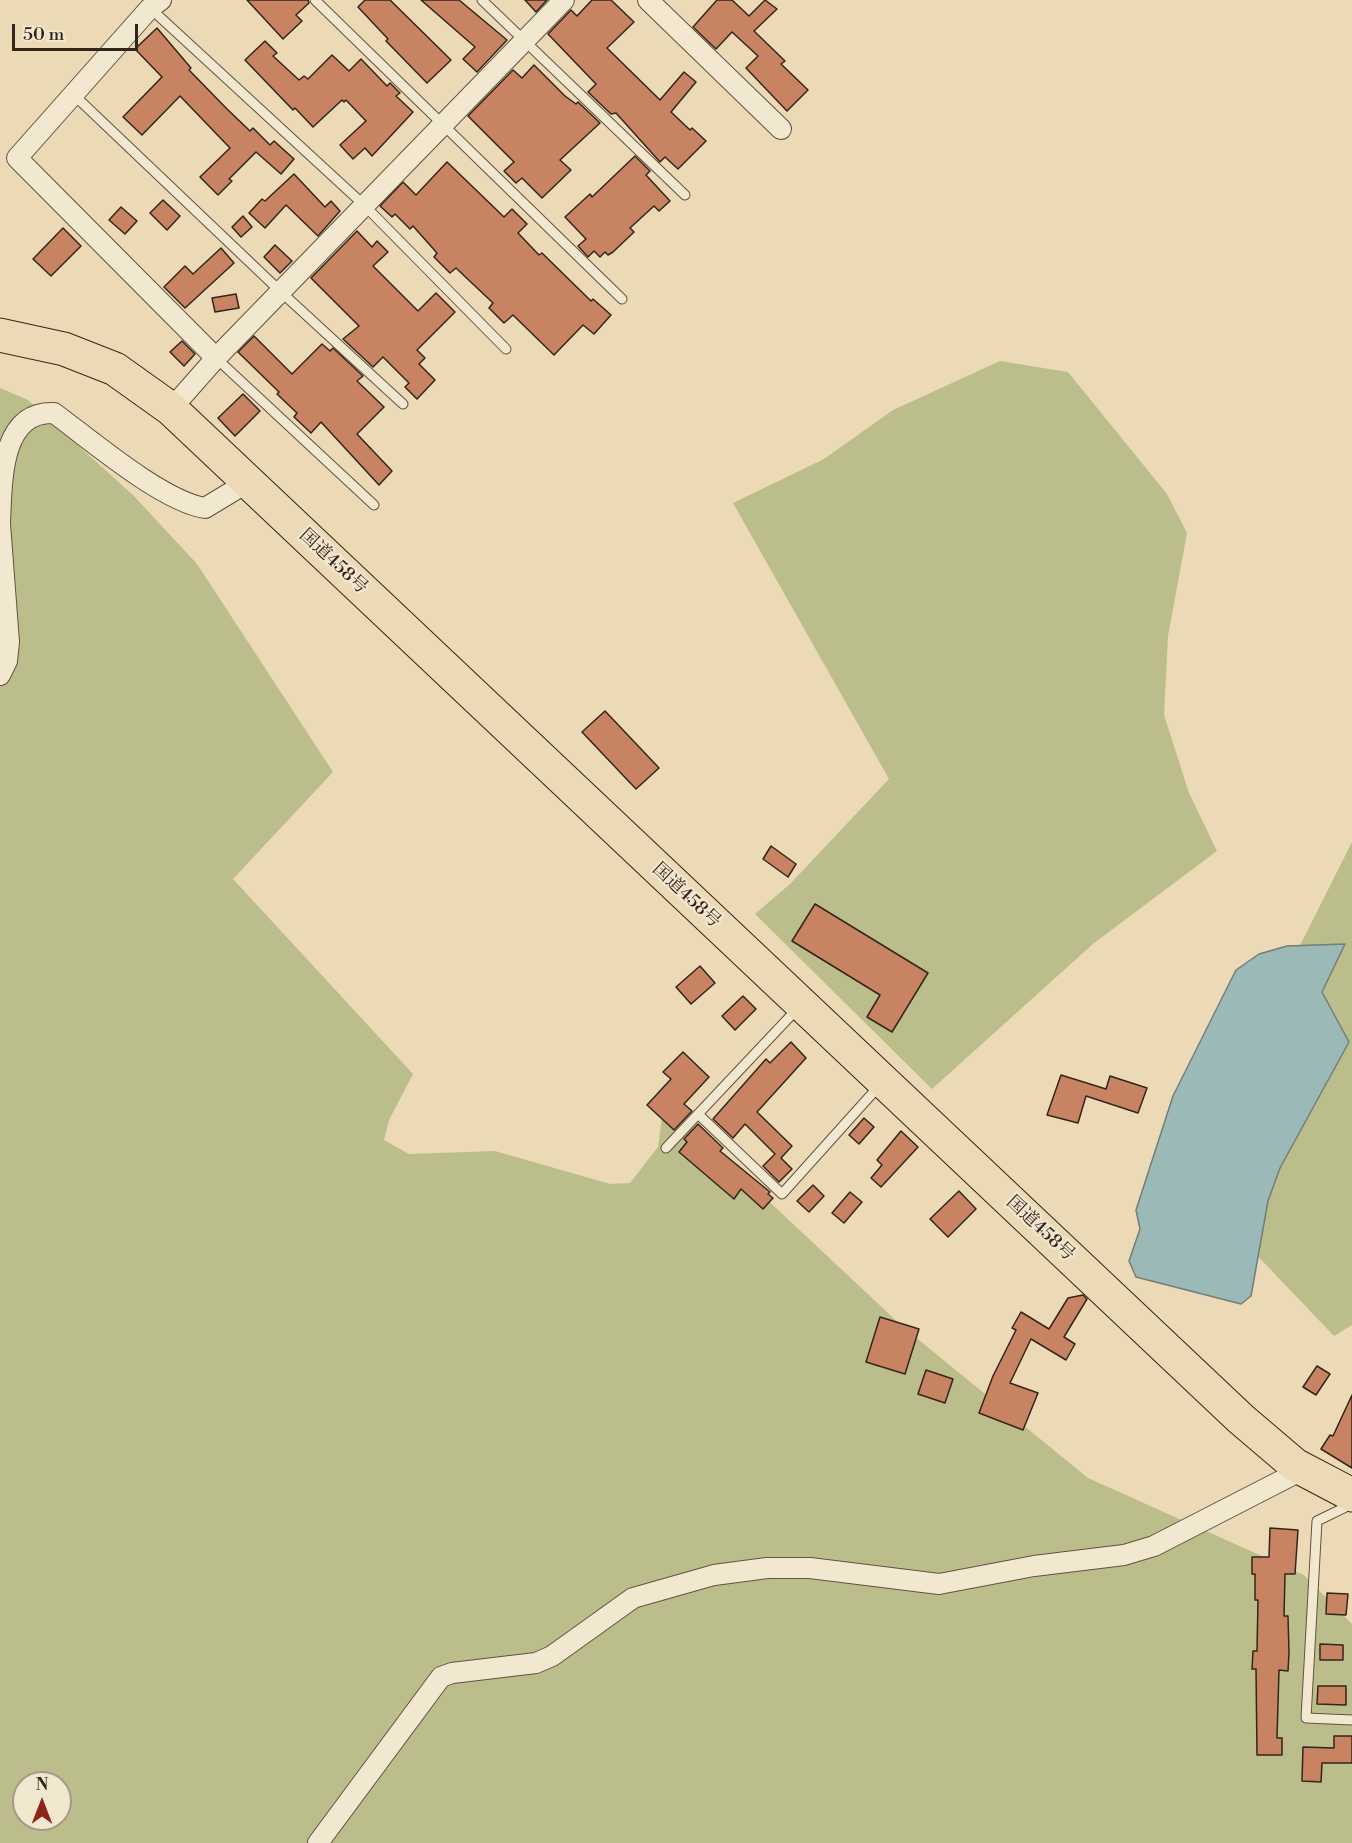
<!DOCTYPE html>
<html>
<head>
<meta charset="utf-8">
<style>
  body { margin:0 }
  #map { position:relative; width:1352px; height:1843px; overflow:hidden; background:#ebdab5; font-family:"Libre Bodoni",serif }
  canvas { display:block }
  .north { position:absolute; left:12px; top:1771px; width:60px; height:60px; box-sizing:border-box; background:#f2e7cf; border:2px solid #a69987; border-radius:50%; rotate:0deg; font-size:16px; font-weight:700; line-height:24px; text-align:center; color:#34251b }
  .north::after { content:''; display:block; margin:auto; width:21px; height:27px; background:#8f2418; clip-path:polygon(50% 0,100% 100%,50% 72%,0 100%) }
  .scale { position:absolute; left:12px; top:24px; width:126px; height:27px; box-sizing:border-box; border:3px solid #34251b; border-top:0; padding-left:8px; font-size:18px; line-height:21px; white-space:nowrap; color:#34251b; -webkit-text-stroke:4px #f2e7cf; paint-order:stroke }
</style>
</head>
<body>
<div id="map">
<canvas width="1352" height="1843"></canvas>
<div class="north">N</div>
<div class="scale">50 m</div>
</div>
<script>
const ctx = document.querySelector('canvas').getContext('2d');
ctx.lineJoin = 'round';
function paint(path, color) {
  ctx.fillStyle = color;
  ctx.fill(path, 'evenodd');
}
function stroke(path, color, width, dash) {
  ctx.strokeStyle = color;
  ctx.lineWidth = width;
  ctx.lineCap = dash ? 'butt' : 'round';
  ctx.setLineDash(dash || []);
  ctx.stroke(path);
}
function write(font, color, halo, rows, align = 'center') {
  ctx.font = font + ' "Libre Bodoni","Noto Serif JP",serif';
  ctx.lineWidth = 4.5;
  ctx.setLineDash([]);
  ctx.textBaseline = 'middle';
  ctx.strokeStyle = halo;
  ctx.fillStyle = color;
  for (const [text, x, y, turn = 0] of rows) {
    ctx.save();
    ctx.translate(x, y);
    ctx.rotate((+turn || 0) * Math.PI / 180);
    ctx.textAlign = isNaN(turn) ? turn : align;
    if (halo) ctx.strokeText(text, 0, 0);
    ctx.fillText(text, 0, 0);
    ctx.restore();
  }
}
const green = new Path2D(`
  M1000,361l68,11 99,122 20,39 -19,103 -4,79 25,78 28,58 -123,92 -162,146 -177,-175 35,-30 99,-105 -156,-276 91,-44 69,-49z
  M0,388l28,12 106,96 63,68 136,208 -100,107 180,195 -24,46 -5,20 25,14 86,-3 115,33 20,-1 28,-36 6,-44 239,224 185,151 216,97 48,49v219h-1352zM24,1783h36v36h-36z
  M1352,842v483l-18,11 -151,-158z`);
const water = new Path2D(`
  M1345,944l-23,48 27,50 -69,126 -12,33 -17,95 -10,8 -105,-27 -7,-16 11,-32 -4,-19 37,-114 63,-126 23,-16 28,-8z`);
const building = new Path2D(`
  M247,0h61l1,3 -13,12 6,6 -19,18z
  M365,0h25l61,60 -24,23 -41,-42 2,-2 -30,-32z
  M421,0h38l48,40 -30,32 -14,-13 12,-12z
  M525,0h22l-11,12z
  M592,0h19l23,22 -27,26 53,52 24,-28 12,10 -25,30 19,18 2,-2 14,13 -28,28 -13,-12 -5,5 -44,-49 -5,1 -23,-22 8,-8 -48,-50 23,-24 6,6z
  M717,0h15l17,16 16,-16 12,9 -23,22 31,30 -4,3 27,26 -21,21 -41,-43 12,-12 -26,-24 -16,17 -23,-22z
  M157,28l34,40 -2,2 38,39 23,22 3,-3 17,17 4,-4 20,18 -13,15 -25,-22 -27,27 3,2 -14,14 -18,-18 30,-29 -50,-52 -38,39 -19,-18 39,-40 -27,-28z
  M265,41l12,12 -4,3 26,24 5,-4 4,3 24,-24 17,16 12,-12 26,27 3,-3 10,10 -4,3 17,16 -41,44 -7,-8 -12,11 -13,-14 26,-24 -20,-21 -2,2 -2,-2 -29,27 -18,-19 -2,2 -48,-50z
  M534,65l31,31 11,8 2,-2 22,21 -40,37 11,10 -29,28 -20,-20 -6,5 -12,-12 10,-9 -46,-46 45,-46 9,8z
  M635,156l15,15 -4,4 24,26 -11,10 -5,-5 -24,22 4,4 -21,20 -5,3 -3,-3 -5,5 -6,-6 -6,6 -10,-11 8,-7 -21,-22 25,-23 2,3z
  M447,162l57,55 8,-8 15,15 -9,9 21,22 3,-2 49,48 2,-2 18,16 -17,19 -11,-9 -29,30 -41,-40 -9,8 -15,-15 4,-5 -37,-35 -6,5 -16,-16 3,-4 -24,-27 -3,3 -15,-15 -3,3 -12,-11 23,-24 13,13z
  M294,174l31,33 6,-6 9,10 -22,25 -32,-31 -21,23 -16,-15 13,-14 3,2z
  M163,200l17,16 -13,14 -17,-17z
  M121,207l16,14 -12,13 -16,-14z
  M243,216l9,11 -11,10 -9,-10z
  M63,228l18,18 -30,30 -18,-17z
  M357,231l15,16 5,-6 11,11 -15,14 45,45 18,-18 19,19 -38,38 8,8 -6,6 16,16 -18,19 -12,-12 4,-4 -26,-26 -10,10 -30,-28 16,-13 -48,-48z
  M275,245l17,16 -12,12 -16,-16z
  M221,248l13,15 -49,45 -21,-21 21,-21 8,8z
  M236,294l3,14 -24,4 -3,-14z
  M254,336l38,38 30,-30 8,7 3,-3 30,28 -6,5 27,26 -27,27 35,37 -13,14 -58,-63 -10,11 -17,-16 3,-4 -20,-19 2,-2 -41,-40z
  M182,341l13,13 -11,12 -14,-14z
  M243,394l17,17 -25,25 -17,-18z
  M605,711l54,57 -23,21 -54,-57z
  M771,846l25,18 -8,13 -25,-18z
  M815,904l113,69 -36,59 -25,-15 13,-22 -88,-54z
  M700,966l15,17 -24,21 -15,-17z
  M743,996l13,13 -21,21 -13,-14z
  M791,1042l15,16 -49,54 35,34 -11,12 11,11 -13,13 -16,-16 12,-12 -30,-30 -12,14 -20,-19 53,-60 4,4z
  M683,1052l26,25 -25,27 8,7 -18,19 -27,-25 24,-26 -8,-7z
  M1061,1075l45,14 4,-13 37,12 -9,25 -52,-17 -8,27 -31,-8z
  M864,1118l10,9 -15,17 -10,-9z
  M698,1124l25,24 -3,3 50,41 -2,2 5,4 -10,11 -22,-20 -7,10 -55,-47 8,-10 -3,-3z
  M901,1131l17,16 -37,40 -10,-9 11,-13 -5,-5z
  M813,1185l11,11 -15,16 -12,-11z
  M959,1191l17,18 -28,28 -18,-18z
  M850,1192l12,10 -18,21 -12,-10z
  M1083,1295l4,4 -23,38 11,7 -9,16 -35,-21 -21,44 28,10 -15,37 -44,-17 14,-37 23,-46 -4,-2 9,-16 28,17 19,-31z
  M880,1317l39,12 -14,45 -39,-12z
  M1317,1366l13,8 -14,21 -13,-8z
  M926,1370l27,9 -8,24 -27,-9z
  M1352,1395v73l-31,-19 9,-14 3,1z
  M1270,1528l28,2 -3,44h-10l-1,42h4l1,37 -1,18 -9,-1 -2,68h5v17h-25l-1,-86h-4l1,-18h4l1,-51h-3v-26h-3v-17h17z
  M1327,1593l21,1 -2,21 -20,-1z
  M1320,1644l23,1v15h-23z
  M1318,1686h28v19l-29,-1z
  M1334,1736h18v27h-30l-1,19 -19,-1 1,-34 31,1z`);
const lane = new Path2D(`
  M315,0l307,299
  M482,0l203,195
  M150,8l214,197 142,144
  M73,94l207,197 123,113
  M216,358l158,147
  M698,1114l84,80 97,-108
  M666,1148l132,-140
  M1352,1504l-35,17 -11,197 46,2`);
const street = new Path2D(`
  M161,0l-11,8 -133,150 199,200
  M648,0l133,129
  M171,409l45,-51 348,-358
  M0,523c2,-41 0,-112 54,-110 38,28 108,88 151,95l43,-26
  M0,524l9,118 -2,19 -7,14
  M318,1843l123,-166 11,-4 84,-10 16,-7 81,-58 81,-23 53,-7h43l129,16 95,-18 90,-11 30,-9 150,-77`);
const highway = new Path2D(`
  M0,335l64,14 51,20 56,40 1070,1010 54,46 57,30`);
const streetNames = [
  ["国道458号",333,562,43],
  ["国道458号",686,896,43],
  ["国道458号",1040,1229,43]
];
paint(green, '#bbbe8b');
paint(water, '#9bb9b6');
stroke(water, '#727e78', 1.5);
paint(building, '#c88462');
stroke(building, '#34251b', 1.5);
stroke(lane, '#625242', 11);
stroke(street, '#625242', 22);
stroke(highway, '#34251b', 35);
stroke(lane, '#f2e7cf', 9);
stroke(street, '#f2e7cf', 20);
stroke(highway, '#ebdab5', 33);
write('18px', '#34251b', '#f2e7cf', streetNames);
</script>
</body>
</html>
